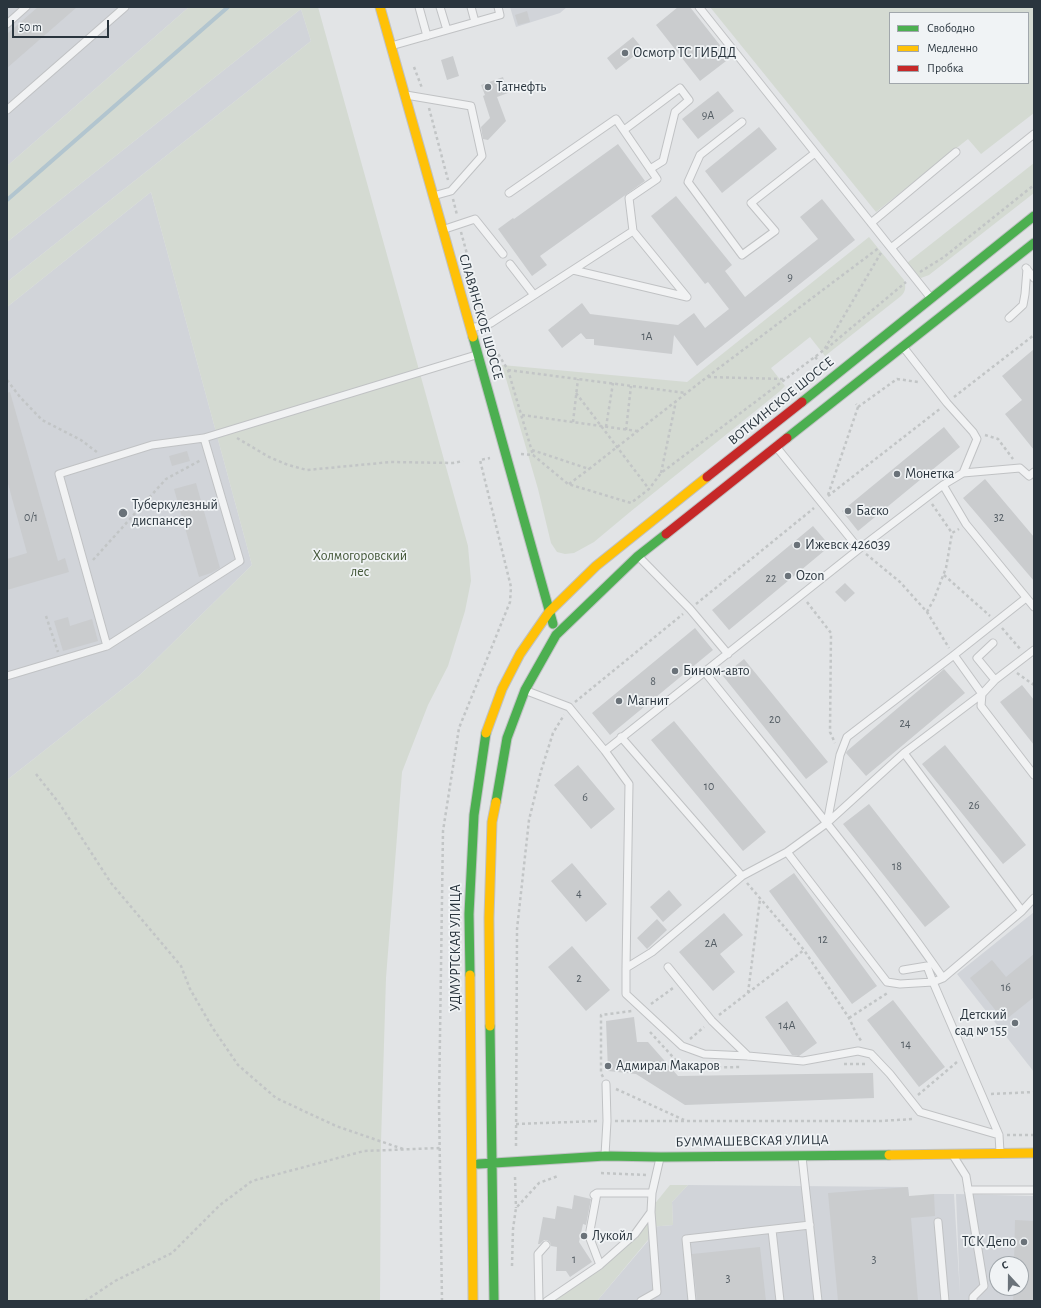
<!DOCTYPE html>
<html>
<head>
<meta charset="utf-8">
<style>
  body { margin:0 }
  #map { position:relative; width:1041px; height:1308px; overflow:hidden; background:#e2e4e6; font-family:"Alegreya Sans",sans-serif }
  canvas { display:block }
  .frame { position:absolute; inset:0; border:8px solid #2a353e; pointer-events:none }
  .legend { position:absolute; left:889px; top:12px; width:140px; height:72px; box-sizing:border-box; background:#f0f3f5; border:1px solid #a1a7ac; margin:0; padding:5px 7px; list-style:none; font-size:12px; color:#2a353e }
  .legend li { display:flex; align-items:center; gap:8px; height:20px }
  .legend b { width:20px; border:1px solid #a1a7ac }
  .north { position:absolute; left:989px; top:1256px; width:40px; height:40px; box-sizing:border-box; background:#f0f3f5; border:1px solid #a1a7ac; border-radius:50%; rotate:339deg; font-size:11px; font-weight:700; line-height:16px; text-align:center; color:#2a353e }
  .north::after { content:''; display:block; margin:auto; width:14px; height:18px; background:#6a7279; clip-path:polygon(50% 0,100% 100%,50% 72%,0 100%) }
  .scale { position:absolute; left:12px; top:20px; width:97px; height:18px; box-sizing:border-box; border:2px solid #2a353e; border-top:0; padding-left:5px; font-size:12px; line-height:14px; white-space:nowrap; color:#2a353e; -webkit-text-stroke:3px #f0f3f5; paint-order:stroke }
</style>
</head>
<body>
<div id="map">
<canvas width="1041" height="1308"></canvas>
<div class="frame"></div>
<ul class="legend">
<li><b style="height:5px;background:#4caf50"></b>Свободно</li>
<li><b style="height:5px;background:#ffc107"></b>Медленно</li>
<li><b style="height:5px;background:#c62828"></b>Пробка</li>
</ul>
<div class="north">С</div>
<div class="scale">50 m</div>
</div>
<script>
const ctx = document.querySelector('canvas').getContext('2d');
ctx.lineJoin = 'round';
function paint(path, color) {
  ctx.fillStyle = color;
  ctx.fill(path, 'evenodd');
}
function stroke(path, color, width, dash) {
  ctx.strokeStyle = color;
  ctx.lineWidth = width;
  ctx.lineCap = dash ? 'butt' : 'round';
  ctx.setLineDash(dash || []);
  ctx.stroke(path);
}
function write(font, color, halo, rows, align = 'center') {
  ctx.font = font + ' "Alegreya Sans",sans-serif';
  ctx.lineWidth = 3.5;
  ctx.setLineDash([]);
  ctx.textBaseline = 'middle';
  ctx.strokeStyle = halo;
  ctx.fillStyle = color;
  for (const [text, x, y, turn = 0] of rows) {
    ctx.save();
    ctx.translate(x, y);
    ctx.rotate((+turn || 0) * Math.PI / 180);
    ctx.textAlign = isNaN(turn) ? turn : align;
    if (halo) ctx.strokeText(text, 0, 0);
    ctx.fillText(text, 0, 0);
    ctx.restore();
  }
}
const built = new Path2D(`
  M7,7h182l-182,159z
  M510,7h57l-7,6 -44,14z
  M301,9l10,32 -304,241v-40z
  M151,192l101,373 -113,111 -132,104v-473z
  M1034,912v160l-77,-98z
  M688,1185l220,2 3,30 22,-23h21l6,101 -4,-101 78,2v105h-437l51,-60v-14l25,-2 -1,-23zM997,1264h24v24h-24z`);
const green = new Path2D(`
  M189,7h129l150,539 3,35 -6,30 -17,55 -20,39 -26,67 -16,206 -5,164 -1,159h-373v-521l132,-104 113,-111 -101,-373 -144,115v-25l304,-241 -10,-32 -294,233v-76z
  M710,7h324v106l-53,41 -13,-15 -92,73zM890,13h138v70h-138z
  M1034,163v30l-105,82 -8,3 -4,-2 -10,-13z
  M869,237l35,43c2,7 2,11 -3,16l-76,60 -15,-19 -39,31 14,18 -6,6 -149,120 -36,30 -20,11 -9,1 -8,-2 -6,-9 -13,-54 -36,-124 185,17z
  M670,1185h18l-16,17 1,23 -24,2 -1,13 -51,61h-42l71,-62z`);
const stream = new Path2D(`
  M7,200l221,-193`);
const building = new Path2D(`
  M38,7h39l-70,61v-34z
  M678,7h12l40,51 -30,23 -44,-56z
  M527,11l3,11 -12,3 -3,-10z
  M633,37l10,12 -27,21 -9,-12z
  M453,56l6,20 -12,4 -6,-20z
  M503,77l5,16 -11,4 9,24 -18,19 -5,-1 -2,-12 9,-9 -7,-22 2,-1 -4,-10z
  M718,91l16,20 -36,28 -16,-20z
  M759,127l18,22 -55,44 -17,-22z
  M618,144l27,37 -105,75 7,9 -15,11 -34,-47 15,-11 1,1z
  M676,196l56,69 -7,6 20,26 73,-58 -18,-22 22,-18 33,41 -158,126 -23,-31 -2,19 -78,-9v-6h-8l-5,-6 -19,15 -14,-18 34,-27 8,11 88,11 16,-12 11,15 24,-19 -21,-27 -3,2 -54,-68z
  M1034,349v101l-29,-36 17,-14 -20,-24z
  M10,392l48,169 7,-3 4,14 -62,18v-31l20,-6 -20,-73v-87z
  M944,427l16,20 -102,84 -16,-20z
  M187,451l3,10 -18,5 -3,-10z
  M985,479l49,58v44l-71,-83z
  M196,483l24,85 -9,5 -12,4 -25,-88z
  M813,526l17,20 -101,84 -17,-20z
  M845,583l10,10 -10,9 -10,-10z
  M68,617l2,9 22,-7 6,22 -35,10 -9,-30z
  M695,628l18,22 -103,85 -18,-22z
  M744,659l84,103 -22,17 -83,-103z
  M944,669l21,24 -99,83 -20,-23 1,-2z
  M1022,685l12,15v45l-34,-43z
  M674,721l92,111 -23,19 -92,-111z
  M945,745l81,100 -23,19 -81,-100z
  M578,765l37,44 -24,20 -37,-44z
  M869,804l81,103 -25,20 -82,-103z
  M572,863l35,41 -21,18 -35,-41z
  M794,873l83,113 -25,18 -83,-113z
  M669,890l13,15 -19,17 -13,-15z
  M724,913l19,22 -23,19 15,18 -22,19 -34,-39z
  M657,919l10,11 -20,19 -10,-11z
  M572,946l38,44 -24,21 -38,-44z
  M1034,954v43l-30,24 -34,-43 22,-18 14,17z
  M893,1000l52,67 -26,20 -52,-67z
  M787,1001l30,42 -18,13 -7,-1 -27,-38z
  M634,1017l3,25h11l30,34 195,-3 1,25 -189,7 -49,-31 -28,-3 -2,-50z
  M908,1187l1,9 25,-2 1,22 -24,2 7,83h-80l-10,-108z
  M574,1195l17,4 -5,26 -3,-1 -4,18 13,20 -22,15 -4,-6h-10l1,-24 -6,-1 -1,-4 -3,-2h-3l-4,4h-2l5,-27 12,2 2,-13 15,3z
  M1015,1220l19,1v80h-21l1,-13h7v-24h-7z
  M760,1247l6,54h-69l-5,-47z`);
const path = new Path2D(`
  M414,67l8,21
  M429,108l19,72
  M453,199l4,16
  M461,232l6,22
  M920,272l24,-15 90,-72
  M492,344l16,26 25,85
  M826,349l80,-67
  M815,357l8,8
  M508,370l178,23
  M708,377l75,2
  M7,380l13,17 22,23 39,20 17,13
  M576,393l73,96
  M954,397l80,-62
  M858,407l39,-28 21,3
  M522,415l115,16
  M573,422l5,-43
  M606,427l7,-44
  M626,430l5,-44
  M985,435l13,4 15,20
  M237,438l32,19 19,8 19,5 84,-8 62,1 10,-2
  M532,450l57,19 118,-92 173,-130
  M521,454l12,1 35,29 63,19 18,-14 12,-16 163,-123 58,-99
  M661,473l15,-72
  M569,484l20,-15
  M828,495l30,-88 -2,-3
  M828,496l113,-88
  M932,504l20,29
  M866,554l34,28 27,30 22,36
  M93,560l73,-81 35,-19
  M944,575l46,41
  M807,602l24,31 -1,99 5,11
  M696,604l118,-96
  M927,612l7,-13 12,-31 6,-35 7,-4
  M46,616l12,36
  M1002,628l19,22
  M1017,673l17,12
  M575,702l108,-88
  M36,774l23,29 52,80 70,83 9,23 22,38 26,38 38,33 60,28 67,23
  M747,883l57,67 45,68 8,17 5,7
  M748,993l12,-94
  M651,1004l22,-16
  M719,1015l85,-65
  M849,1018l40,-26
  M650,1032l33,36 58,-1
  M690,1039l14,-12
  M844,1064h23
  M603,1077l-2,-4v-58l31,-4
  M616,1089l68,31
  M991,1094l43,-2
  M918,1095l39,-33
  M615,1121h265l34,-2
  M516,1124l82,-3
  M1007,1135h27
  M516,1146l1,-217 12,-109 12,-49 12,-38 11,-18
  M601,1173l47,2
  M515,1177l1,31
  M512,1266l1,-37 3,-21 23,-25 19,-7
  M85,1301l30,-20 57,-28 48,-48 32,-24 112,-30 76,-3
  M442,1301l-3,-197 4,-273 16,-103 51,-126 1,-15 -31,-127 10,-2`);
const lane = new Path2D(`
  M419,7l8,29
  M440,7l7,23
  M471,7l4,15
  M699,7l231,290
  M7,24l19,-17
  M391,46l109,-31 -2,-8
  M406,95l65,11 11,50 -31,35 -18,5
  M7,110l118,-103
  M742,122l-42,33 -12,27 54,73 33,-24 -24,-28 64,-50
  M624,130l56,-42 9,12 -14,12 -12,49 -13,8
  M509,193l107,-74 41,60 -28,19 4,33
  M871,223l85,-71
  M442,230l33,-11 28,35
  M891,248l143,-114
  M510,264l24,31
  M1026,268l8,10
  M1009,318l14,-13 2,-11 2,-25
  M470,328l16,-3 5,-2 142,-92 54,66 -114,-27
  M778,449l81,100
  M963,473l57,-5 9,8 5,-4
  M943,485l23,39 68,83
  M640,558l50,51 38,45
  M993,643l-16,15 18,22
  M107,646l133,-85 -36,-123
  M954,655l28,39 -1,12 53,69
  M704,671c81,101 165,200 239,307
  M7,676l100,-30 -48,-172 93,-29 52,-7 272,-83
  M527,691l42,16 36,44
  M621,737l121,139
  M904,753l118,158
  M827,823l13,-68 7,-18 107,-82 72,-57
  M787,852l100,130 13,2 33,-2 -6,-16 -24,4
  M668,967l44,54 36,35
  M626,968l3,-184 -24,-33 254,-202 84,-64 20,-12 14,-34 -4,-7 -26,-29 -43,-55
  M999,1135l-79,-23 -30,-38 -19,-20 -13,-3 -55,10 -55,-5 -44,-2 -22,-8 -56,-52v-26l26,-16 90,-76 45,-24 40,-29 77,-70 78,-59 13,-14 39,-30
  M1000,1152l-1,-17 -66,-153 10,-4 79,-67 12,-13
  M605,1155l2,-34 -1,-37
  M802,1157l16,144
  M954,1157l12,19 18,110 -11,11v4
  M968,1190h66
  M594,1195l3,-2h55l8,-35
  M938,1222l7,79
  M772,1230l8,71
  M600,1265l35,-31 16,-22 1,-19
  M539,1301l-1,-47 8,-9
  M547,1301l53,-36 -11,-29 8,-43
  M641,1301l16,-9 -6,-80
  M692,1301l-6,-62 124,-14`);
const fast = new Path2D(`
  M473,337l80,287
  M802,402l232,-186
  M787,438l247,-195
  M496,802l11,-64 18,-48 31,-55 82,-79 28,-22
  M470,975l-1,-61 5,-99 12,-82
  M490,1026l4,275
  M478,1164l127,-8 56,1 228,-2`);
const slow = new Path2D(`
  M380,7l93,330
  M486,733l16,-44 18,-35 29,-42 47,-46 111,-89
  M470,975l3,326
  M490,1026l-1,-108 3,-96 4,-20
  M889,1155l145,-2`);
const jam = new Path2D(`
  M707,477l95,-75
  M666,534l121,-96`);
const markers = [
  [625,53,4,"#6a7279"],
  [488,87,4,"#6a7279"],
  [897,474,4,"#6a7279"],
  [848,511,4,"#6a7279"],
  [123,513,5,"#6a7279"],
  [797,545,4,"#6a7279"],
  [788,576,4,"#6a7279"],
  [675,671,4,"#6a7279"],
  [619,701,4,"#6a7279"],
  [1015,1023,4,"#6a7279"],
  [608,1066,4,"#6a7279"],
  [584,1236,4,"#6a7279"],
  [1024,1242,4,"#6a7279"]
];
const numberNames = [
  ["9А",708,115],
  ["9",790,277],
  ["1А",647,336],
  ["0/1",31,517],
  ["32",999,517],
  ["22",771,578],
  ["8",653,681],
  ["20",775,719],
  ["24",905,723],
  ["10",709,786],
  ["6",585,797],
  ["26",974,805],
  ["18",897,866],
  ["4",579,893],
  ["12",823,939],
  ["2А",711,943],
  ["2",579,978],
  ["16",1006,987],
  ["14А",787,1025],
  ["14",906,1044],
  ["1",574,1259],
  ["3",874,1259],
  ["3",728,1278]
];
const poiNames = [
  ["Осмотр ТС ГИБДД",633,53],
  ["Татнефть",496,87],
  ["Монетка",905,474],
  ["Туберкулезный",132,505],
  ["диспансер",132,521],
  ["Баско",856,511],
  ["Ижевск 426039",805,545],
  ["Ozon",796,576],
  ["Бином-авто",683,671],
  ["Магнит",627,701],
  ["Детский",1007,1015,"right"],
  ["сад № 155",1007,1031,"right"],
  ["Адмирал Макаров",616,1066],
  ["Лукойл",592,1236],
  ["ТСК Депо",1016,1242,"right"]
];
const streetNames = [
  ["СЛАВЯНСКОЕ ШОССЕ",481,317,74],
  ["ВОТКИНСКОЕ ШОССЕ",781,401,-39],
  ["УДМУРТСКАЯ УЛИЦА",456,948,-90],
  ["БУММАШЕВСКАЯ УЛИЦА",752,1141,-1]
];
const parkNames = [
  ["Холмогоровский",360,556],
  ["лес",360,572]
];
paint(built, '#d1d4d9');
paint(green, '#d4dad2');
stroke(stream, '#b2c5cf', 4);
paint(building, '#caccce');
stroke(lane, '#c0c2c4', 9);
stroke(fast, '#c0c2c4', 11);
stroke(slow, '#c0c2c4', 11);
stroke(jam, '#c0c2c4', 11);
stroke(path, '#c2c5c6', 2.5, [3, 3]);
stroke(lane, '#f1f2f3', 7);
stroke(fast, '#4caf50', 9);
stroke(slow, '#ffc107', 9);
stroke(jam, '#c62828', 9);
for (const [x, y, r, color] of markers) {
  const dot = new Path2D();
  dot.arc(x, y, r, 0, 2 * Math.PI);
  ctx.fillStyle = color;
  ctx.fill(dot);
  stroke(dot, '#f0f3f5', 1.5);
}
write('12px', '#535c63', null, numberNames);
write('14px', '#2a353e', '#f0f3f5', poiNames, 'left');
write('14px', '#2a353e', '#f0f3f5', streetNames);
write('14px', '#445839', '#f0f3f5', parkNames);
</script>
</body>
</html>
